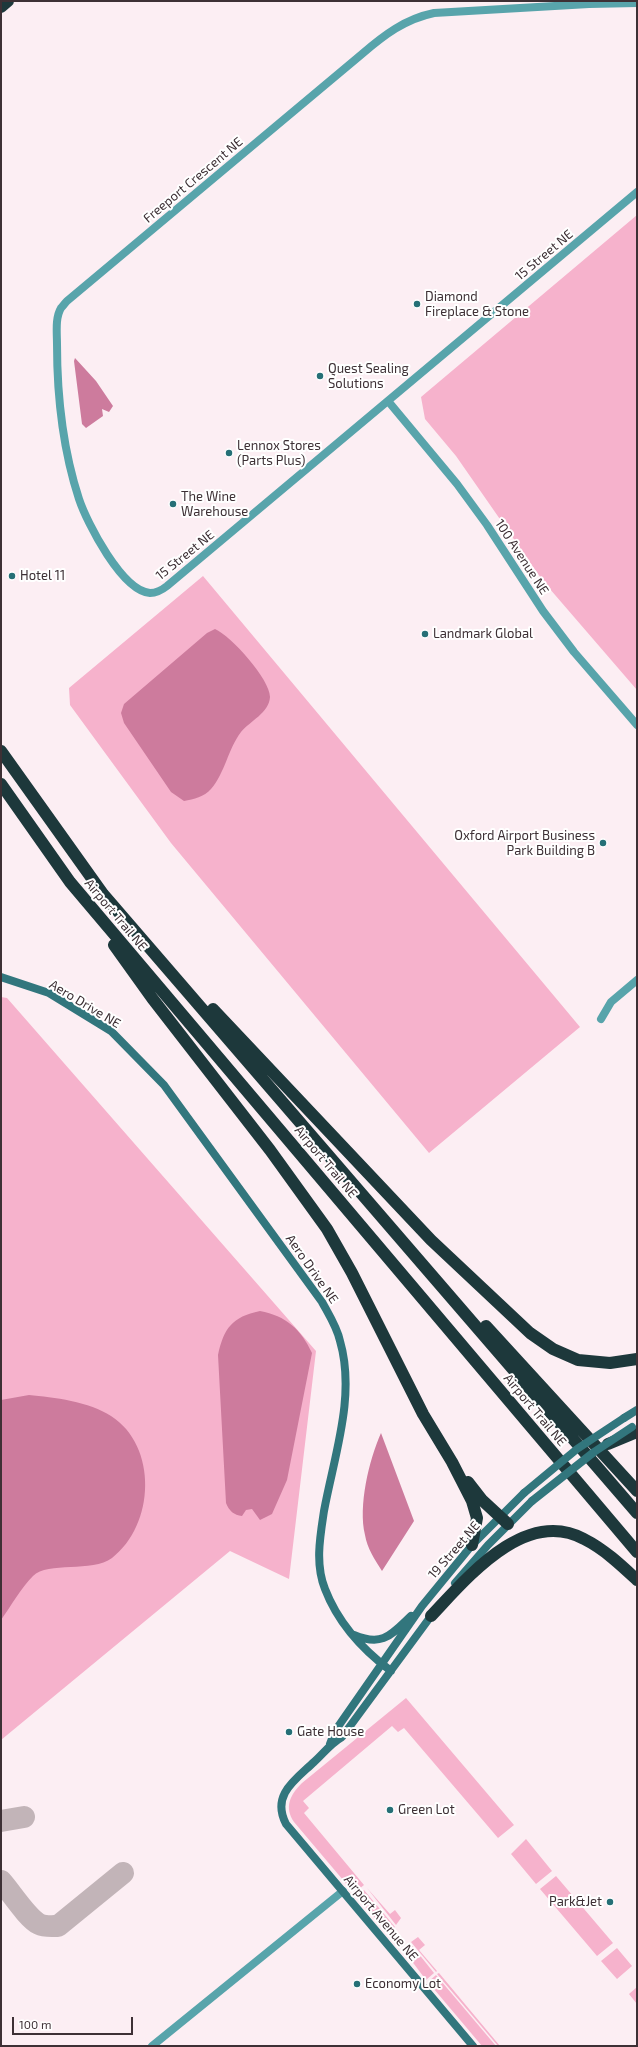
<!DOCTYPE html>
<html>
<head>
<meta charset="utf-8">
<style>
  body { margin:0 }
  #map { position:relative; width:638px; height:2047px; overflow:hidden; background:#fceef3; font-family:"Exo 2",sans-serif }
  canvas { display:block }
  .frame { position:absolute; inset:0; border:2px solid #3d3035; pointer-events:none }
  .scale { position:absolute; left:12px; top:2017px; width:121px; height:18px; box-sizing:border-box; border:2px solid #3d3035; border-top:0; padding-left:5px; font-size:12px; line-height:14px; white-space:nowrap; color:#3d3035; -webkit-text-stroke:3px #fff; paint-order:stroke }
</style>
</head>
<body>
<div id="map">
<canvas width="638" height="2047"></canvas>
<div class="frame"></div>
<div class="scale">100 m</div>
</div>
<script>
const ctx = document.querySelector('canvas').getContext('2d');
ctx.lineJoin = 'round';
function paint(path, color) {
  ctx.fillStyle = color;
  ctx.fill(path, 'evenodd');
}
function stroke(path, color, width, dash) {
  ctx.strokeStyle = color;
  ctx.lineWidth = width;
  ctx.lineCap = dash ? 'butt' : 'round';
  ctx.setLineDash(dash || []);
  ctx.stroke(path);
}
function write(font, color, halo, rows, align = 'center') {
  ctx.font = font + ' "Exo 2",sans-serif';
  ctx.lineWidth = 4;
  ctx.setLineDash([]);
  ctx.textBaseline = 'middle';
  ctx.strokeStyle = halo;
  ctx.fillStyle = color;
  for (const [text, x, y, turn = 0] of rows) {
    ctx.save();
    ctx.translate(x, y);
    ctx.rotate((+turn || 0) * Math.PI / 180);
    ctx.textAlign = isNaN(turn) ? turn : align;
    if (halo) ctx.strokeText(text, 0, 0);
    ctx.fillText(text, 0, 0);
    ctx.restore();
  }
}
const green = new Path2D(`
  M637,215v475l-94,-109 -87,-125 -31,-37 -4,-22z
  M203,576l377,451 -151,126 -258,-310 -101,-138 -1,-17z
  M1,997l6,1 309,353 -27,228 -59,-28 -229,189z
  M406,1698l108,127 -16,13 -94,-110 -6,4 -6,-6 -89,75 6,7 -5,5 60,72 -10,8 -60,-71c-10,-15 -4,-27 8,-39z
  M526,1839l26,32 -16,13 -25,-30z
  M556,1876l57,67 -16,13 -57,-67z
  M367,1888l23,26 5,-4 6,8 -5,7z
  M364,1890l31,37 -2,4h-7l-30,-35z
  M418,1937l7,8 -6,5 18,21 -1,1 -25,-30z
  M410,1943l24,30 -8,7 -21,-28 1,-5z
  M617,1948l15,18 -15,13 -16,-18z
  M439,1973l61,73h-2l-61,-72z
  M436,1975l60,71h-14l-54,-64z
  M637,1987v17l-8,-10z`);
const water = new Path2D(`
  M75,358l21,23 17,25 -4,6 -7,-3 1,7 -17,12 -4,-4 -8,-63z
  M215,629c16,7 55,50 55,68 -1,16 -20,24 -29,35 -13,17 -16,41 -30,57 -7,8 -17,10 -27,12l-13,-9 -47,-69 -3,-10 3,-9 83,-71z
  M260,1311c26,5 41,18 52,42l-25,127 -15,34 -12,6 -8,-11 -6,1 -4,6c-8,-1 -13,-5 -16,-13l-8,-148c6,-27 14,-38 42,-44z
  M29,1395c24,2 61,7 82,21 47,30 44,109 1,142 -20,15 -64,3 -79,18 -12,12 -22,30 -32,44v-220z
  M381,1433l33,88 -32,50c-7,-11 -15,-23 -17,-36 -7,-29 4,-75 16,-102z`);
const taxiway = new Path2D(`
  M1,1821l23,-4
  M1,1881c10,11 26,37 38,43 6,3 13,2 19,2l65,-53`);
const street = new Path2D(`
  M637,3l-48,1 -155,9c-29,6 -50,22 -72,41l-295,247c-2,2 -4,5 -6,7 -6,10 -4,25 -4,36 0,51 6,106 22,155 8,24 43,92 71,94 7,0 12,-3 17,-7l470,-394
  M388,401l69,83 30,41 56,86 31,41 63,73
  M601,1019l10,-17 26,-22
  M152,2046l191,-155`);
const secondary = new Path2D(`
  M1,977l48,16 62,38 53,54 158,217c7,13 15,25 18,39 16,55 -6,115 -16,170 -4,26 -9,53 1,78 13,34 38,61 66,82
  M624,1418l13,-8
  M455,1583l33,-38 44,-44
  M434,1612l-92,125c-12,7 -18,16 -28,25 -19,18 -43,33 -28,62l187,222
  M354,1635c29,12 37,0 57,-19
  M330,1744l5,-13 87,-125 50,-61 52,-52`);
const highway = new Path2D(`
  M1,7l7,-6
  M1,751l102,143 534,619
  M1,784l69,98 567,670
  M114,945l38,53 118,152 57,79 25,44 71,141 29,48 20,39 5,17 -5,27
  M213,1009l218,231 99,93 23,16 25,11 32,3 27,-4
  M486,1326l151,165
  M608,1444l29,-12
  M468,1482l14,18 26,24
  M431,1616c36,-38 94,-109 153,-77 20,10 37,26 53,41`);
const secondaryBridge = new Path2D(`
  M524,1493l53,-44 47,-31
  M532,1501l62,-49 38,-25`);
const markers = [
  [417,304,4,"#256f76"],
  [320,376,4,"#256f76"],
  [229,453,4,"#256f76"],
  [173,504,4,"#256f76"],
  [12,576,4,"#256f76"],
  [425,634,4,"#256f76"],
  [603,843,4,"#256f76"],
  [289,1732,4,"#256f76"],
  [390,1810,4,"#256f76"],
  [610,1902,4,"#256f76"],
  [357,1984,4,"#256f76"]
];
const streetNames = [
  ["Freeport Crescent NE",193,180,-40],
  ["15 Street NE",544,255,-40],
  ["15 Street NE",185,555,-39],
  ["100 Avenue NE",522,557,57],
  ["Airport Trail NE",116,915,50],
  ["Aero Drive NE",85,1004,31],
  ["Airport Trail NE",326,1162,50],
  ["Aero Drive NE",312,1269,55],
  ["Airport Trail NE",535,1410,50],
  ["19 Street NE",454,1550,-49],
  ["Airport Avenue NE",381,1918,50]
];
const poiNames = [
  ["Diamond",425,297],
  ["Fireplace & Stone",425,312],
  ["Quest Sealing",328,369],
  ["Solutions",328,384],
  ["Lennox Stores",237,446],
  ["(Parts Plus)",237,461],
  ["The Wine",181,497],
  ["Warehouse",181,512],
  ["Hotel 11",20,576],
  ["Landmark Global",433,634],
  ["Oxford Airport Business",595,836,"right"],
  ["Park Building B",595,851,"right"],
  ["Gate House",297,1732],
  ["Green Lot",398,1810],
  ["Park&Jet",602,1902,"right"],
  ["Economy Lot",365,1984]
];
paint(green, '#f6b2cc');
paint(water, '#cd7b9d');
stroke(taxiway, '#c2b4b8', 22);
stroke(street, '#58a4ab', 8);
stroke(secondary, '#32767d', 8);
stroke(highway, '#1d383b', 12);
stroke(secondaryBridge, '#32767d', 8);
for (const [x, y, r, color] of markers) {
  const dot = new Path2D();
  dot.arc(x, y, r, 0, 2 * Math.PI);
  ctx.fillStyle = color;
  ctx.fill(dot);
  stroke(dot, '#fff', 1.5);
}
write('13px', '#3d3035', '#fff', streetNames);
write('13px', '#3d3035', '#fff', poiNames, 'left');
</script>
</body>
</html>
